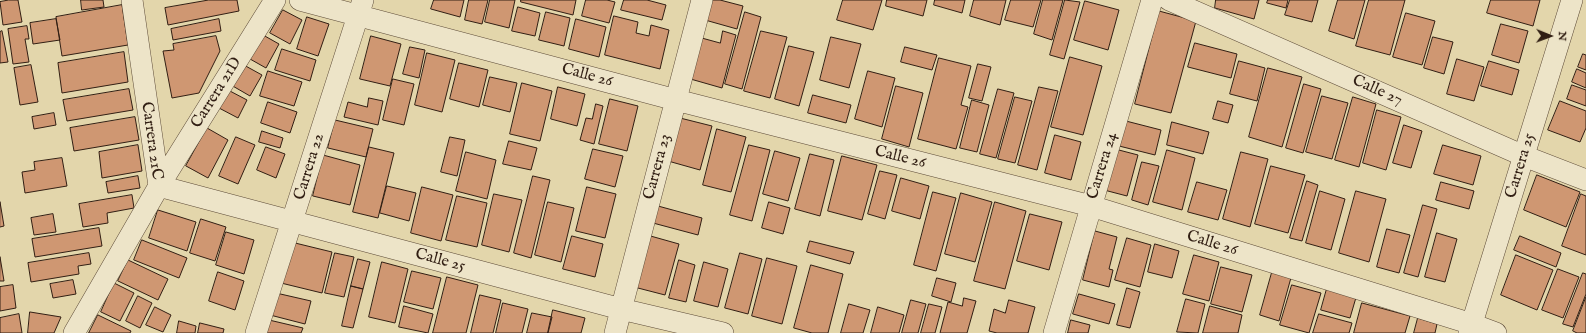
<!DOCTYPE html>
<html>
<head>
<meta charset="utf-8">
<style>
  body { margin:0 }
  #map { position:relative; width:1586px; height:333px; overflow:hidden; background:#e3d6ab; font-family:"IM FELL English",serif }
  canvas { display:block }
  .north { position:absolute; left:1530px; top:16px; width:40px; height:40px; -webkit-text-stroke:3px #ede4c8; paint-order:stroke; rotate:91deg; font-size:11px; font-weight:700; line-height:16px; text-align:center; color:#311e13 }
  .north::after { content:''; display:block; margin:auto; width:14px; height:18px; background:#311e13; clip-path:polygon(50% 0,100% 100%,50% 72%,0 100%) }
</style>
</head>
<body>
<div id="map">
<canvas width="1586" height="333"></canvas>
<div class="north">N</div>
</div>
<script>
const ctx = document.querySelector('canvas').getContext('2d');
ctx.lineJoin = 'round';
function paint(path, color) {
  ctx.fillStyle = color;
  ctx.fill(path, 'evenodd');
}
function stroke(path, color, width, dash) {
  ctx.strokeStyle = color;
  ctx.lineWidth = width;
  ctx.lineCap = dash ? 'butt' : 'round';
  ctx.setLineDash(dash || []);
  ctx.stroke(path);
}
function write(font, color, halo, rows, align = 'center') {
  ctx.font = font + ' "IM FELL English",serif';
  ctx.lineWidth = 3;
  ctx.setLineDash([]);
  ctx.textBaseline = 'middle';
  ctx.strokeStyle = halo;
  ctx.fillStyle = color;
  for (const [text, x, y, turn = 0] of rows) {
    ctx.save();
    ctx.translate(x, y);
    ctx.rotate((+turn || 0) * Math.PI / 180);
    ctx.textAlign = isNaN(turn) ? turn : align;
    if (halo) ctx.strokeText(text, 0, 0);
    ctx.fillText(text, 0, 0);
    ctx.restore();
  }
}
const building = new Path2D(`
  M9,0h9l4,22 -19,3 -3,-23z
  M81,0h22l1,7 -22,3z
  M209,0h28l2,11 -71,14 -3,-17z
  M434,0h30l-4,17 -29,-8z
  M469,0h19l-6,24 -17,-4z
  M490,0h25l-6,28 -24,-6z
  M521,0h55l-3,15 -52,-13z
  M586,0h21l8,2 -6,21 -27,-7z
  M624,0h23l19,5 -4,15 -41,-10z
  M711,0h9l23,6 -6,23 -32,-9z
  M843,0h39l-9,30 -36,-10z
  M887,0h40l-4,16 -37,-10z
  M935,0h30l-3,13 -28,-8z
  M974,0h32l-6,25 -30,-9z
  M1011,0h30l-8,27 -28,-7z
  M1043,0h20l-11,40 -18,-6z
  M1065,0l15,2 -16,57 -14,-4z
  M1216,0h43l-5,19 -39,-11z
  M1268,0h20l-2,8 -19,-5z
  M1290,0h28l-6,22 -27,-7z
  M1338,0h27l-11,39 -25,-8z
  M1369,0h36l-15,55 -34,-9z
  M1491,0h49l-7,26 -46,-13z
  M1085,1l34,9 -11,40 -34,-10z
  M122,5l6,40 -66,11 -6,-39z
  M518,7l22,6 -5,23 -23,-5z
  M283,10l19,10 -12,24 -20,-11z
  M1159,11l37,10 -25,92 -36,-9z
  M546,12l24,6 -6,28 -25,-6z
  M745,12l16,5 -19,72 -17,-5z
  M1406,13l29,8 -13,44 -29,-8z
  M614,16l24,6 -2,11 13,3 2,-11 18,5 -9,39 -55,-14z
  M307,17l22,7 -11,32 -21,-7z
  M56,19l4,21 -27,4 -3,-21z
  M219,19l2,12 -48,9 -2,-11z
  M576,19l30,8 -7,30 -30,-8z
  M1501,24l27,7 -9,32 -27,-8z
  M27,26l2,13h-4l4,23 -16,2 -5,-35z
  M2,31l6,31 -8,1v-31z
  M723,31l13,4 -14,53 -35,-10 11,-41 22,6z
  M761,31l26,6 -17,61 -26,-7z
  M263,35l16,9 -13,24 -16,-9z
  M216,36l4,15 -21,42 -27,5 -9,-47 11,-1 -1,-6z
  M371,36l30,8 -11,42 -30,-7z
  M831,37l30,7 -12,44 -29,-8z
  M1433,37l20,5 -9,32 -20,-6z
  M1195,43l42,11 -6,24 -43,-11z
  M789,46l25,6 -15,54 -24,-7z
  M410,47l15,3 -6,28 -16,-4z
  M905,47l32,8 -5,15 -31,-8z
  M282,49l34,11 -6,21 -35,-11z
  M124,52l4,30 -66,11 -4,-30z
  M427,53l28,7 -13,52 -27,-7z
  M1583,54l3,1v15l-8,-3z
  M1070,57l32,9 -19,69 -32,-8z
  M939,58l32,8 -10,39 7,2 -12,42 -38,-10z
  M1457,59l27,8 -10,34 -27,-7z
  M1239,61l26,7 -8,33 -27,-7z
  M1489,61l30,9 -7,25 -31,-9z
  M459,63l29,7 -9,37 -29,-8z
  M242,64l20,11 -12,21 -19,-11z
  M978,64l13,3 -9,34 -13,-3z
  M31,65l7,37 -18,3 -6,-37z
  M1268,68l34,9 -20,70 -33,-10z
  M1577,69l9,4v15l-14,-6z
  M268,71l34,11 -8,24 -34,-10z
  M868,71l27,7 -13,49 -27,-8z
  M490,77l27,6 -7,29 -27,-7z
  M393,79l21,5 -10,41 -21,-5z
  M522,83l30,8 -12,50 -30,-7z
  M1304,84l17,5 -18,64 -17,-5z
  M1572,85l14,5v16l-19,-7z
  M896,86l27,7 -14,54 -27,-8z
  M558,87l27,7 -8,32 -26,-7z
  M1039,87l19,4 -21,79 -19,-5z
  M129,89l4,21 -66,11 -4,-21z
  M998,89l16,4 -18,65 -16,-4z
  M228,90l19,10 -9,18 -19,-10z
  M813,95l38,10 -5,18 -38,-10z
  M1322,96l26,7 -16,56 -26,-7z
  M1015,97l17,4 -17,62 -17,-4z
  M1353,97l23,7 -17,63 -24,-7z
  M369,98l14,3 -5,24 -34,-8 4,-15 19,5z
  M610,99l28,7 -11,45 -28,-7z
  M972,100l17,5 -12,47 -17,-4z
  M1218,101l15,4 -5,18 -15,-4z
  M1560,101l26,10v17l-6,14 -32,-12z
  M268,102l29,10 -7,21 -29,-10z
  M596,104l7,2 -9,38 -14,-4 6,-22 6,1z
  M1377,110l24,7 -15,53 -23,-7z
  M54,113l2,12 -22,4 -2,-12z
  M135,117l4,23 -65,11 -4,-23z
  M680,118l32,8 -12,44 -32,-9z
  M335,120l38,9 -7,28 -38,-9z
  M1122,120l39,10 -6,25 -40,-10z
  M1172,122l37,10 -6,22 -36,-9z
  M1404,125l18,6 -11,37 -18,-5z
  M207,128l21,12 -20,38 -22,-12z
  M717,129l29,8 -15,55 -28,-7z
  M262,131l21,7 -3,10 -21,-6z
  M1055,135l26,7 -10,38 -26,-7z
  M236,137l19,8 -17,39 -19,-8z
  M450,137l15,3 -8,36 -16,-4z
  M509,141l28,7 -6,22 -28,-6z
  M138,145l4,26 -40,7 -3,-26z
  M749,145l21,5 -18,71 -22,-6z
  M1443,145l38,11 -8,29 -39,-11z
  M266,147l19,7 -9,24 -19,-8z
  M369,147l25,6 -16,65 -25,-6z
  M593,149l30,7 -8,31 -30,-8z
  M1115,149l23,6 -11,41 -23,-6z
  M1167,150l28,8 -13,52 -29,-8z
  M775,151l25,7 -12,43 -25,-7z
  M466,152l30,8 -9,39 -31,-8z
  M1241,152l27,7 -18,68 -27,-8z
  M810,154l24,6 -14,56 -25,-7z
  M323,155l37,10 -10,40 -37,-9z
  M842,156l35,9 -15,55 -34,-9z
  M62,158l5,28 -42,7 -3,-21 13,-2 -1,-8z
  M1142,162l17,4 -11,39 -16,-5z
  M1271,166l34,9 -17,58 -33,-9z
  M880,171l17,4 -12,44 -17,-5z
  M1537,175l43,17 -14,35 -42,-17z
  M138,176l2,12 -32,5 -2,-11z
  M533,176l17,4 -19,78 -17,-5z
  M901,178l28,8 -9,33 -28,-8z
  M1307,181l11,4 -16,56 -12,-3z
  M1197,182l30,8 -9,30 -30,-8z
  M1441,182l33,9 -5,18 -33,-9z
  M387,186l29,7 -7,28 -29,-8z
  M422,187l31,8 -12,46 -30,-8z
  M587,187l29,7 -11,44 -29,-7z
  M1320,191l25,8 -14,51 -25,-7z
  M1356,191l30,8 -17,63 -30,-9z
  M933,192l23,6 -20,73 -22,-6z
  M961,193l31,9 -17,60 -30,-8z
  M494,194l28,6 -13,52 -27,-7z
  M1581,194l5,2v59l-24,-9z
  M132,195l2,13 -27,5 1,10 -25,4 -4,-23z
  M457,196l30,7 -10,44 -31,-7z
  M0,202l4,24 -4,1z
  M548,202l26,6 -13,54 -26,-7z
  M769,202l21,6 -7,26 -21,-6z
  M995,202l31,9 -21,78 -31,-8z
  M1423,205l14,4 -19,68 -14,-4z
  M658,206l44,12 -4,17 -45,-12z
  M158,210l38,12 -9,29 -38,-13z
  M53,214l3,18 -22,3 -3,-17z
  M1030,214l32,8 -13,48 -32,-9z
  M201,219l25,8 -11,34 -25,-8z
  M99,228l3,18 -67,11 -3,-18z
  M1387,229l23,6 -11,38 -22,-6z
  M1095,231l22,6 -8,32 4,1 -4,17 -26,-7z
  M226,232l28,8 -10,34 -28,-9z
  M1437,233l20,6 -12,43 -20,-5z
  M647,235l32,9 -14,51 -31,-8z
  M572,236l31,8 -8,33 -32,-8z
  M1520,236l41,17 -5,14 -42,-17z
  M1127,238l24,7 -11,42 -25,-7z
  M142,240l45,18 -8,20 -45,-18z
  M810,241l44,11 -4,12 -43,-12z
  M291,242l41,10 -10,41 -41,-10z
  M1155,244l24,7 -7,27 -24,-6z
  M89,253l2,11 -13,2 1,8 -48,8 -3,-19z
  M335,253l19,4 -10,40 -19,-4z
  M740,253l22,6 -14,55 -23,-6z
  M1194,255l25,7 -10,39 -26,-7z
  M1516,255l37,15 -16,40 -36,-15z
  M0,257l4,24h-4z
  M767,258l30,8 -15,58 -30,-8z
  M358,259l12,3 -7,27 -12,-3z
  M128,260l40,19 -10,21 -40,-19z
  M679,260l16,5 -9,37 -17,-4z
  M382,262l26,7 -13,54 -26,-6z
  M704,262l24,7 -10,38 -24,-6z
  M811,265l32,9 -15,59h-16l-18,-5z
  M1221,267l31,8 -10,37 -31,-8z
  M1273,269l19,5 -13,47 -19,-6z
  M1558,269l21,8 -16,41 -21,-8z
  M412,271l29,7 -8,31 -29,-7z
  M218,272l26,9 -9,29 -26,-9z
  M1583,273l3,1v20l-13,33 -10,-3z
  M447,277l31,8 -12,48h-33z
  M937,278l19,5 -5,19 -19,-6z
  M73,280l3,14 -23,4 -3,-14z
  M114,283l20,10 -14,28 -19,-9z
  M13,285l3,23 -16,3v-24z
  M1292,285l29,8 -12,40 -29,-8z
  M1328,285l29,9 -7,24 -29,-8z
  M351,286l12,3 -10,39 -11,-2z
  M1127,288l13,4 -10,36 -13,-3z
  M276,293l35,8 -6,23 -35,-9z
  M1079,294l36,10 -6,20 -36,-10z
  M480,295l21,5 -8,33h-22z
  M138,296l14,7 -12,25 -14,-7z
  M1586,297v36h-9l-4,-2z
  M964,298l12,3 -9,32h-27l8,-31 14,4z
  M1186,299l19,5 -7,29 -21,-1z
  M911,300l15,4 -8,29h-16z
  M1009,300l26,7 -7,26h-31l-8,-2 5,-22 11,4z
  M503,303l25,6 -6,24h-26z
  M1362,303l48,13 -5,17h-51z
  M849,304l21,6 -7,23h-22z
  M929,304l13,3 -7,26h-14z
  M404,306l29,8 -5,19 -29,-6z
  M1210,306l32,9 -4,18h-35z
  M155,307l16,8 -8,17 -17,-7z
  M878,307l26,8 -5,18h-28z
  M553,310l32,8 -4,15h-33z
  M30,312l31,5 -7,16h-26z
  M532,313l20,4 -4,16h-21z
  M19,314l3,19h-22v-15z
  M1319,314l33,9 -3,10h-36z
  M98,315l33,16 -1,2h-41z
  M1418,318l19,6 -2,9h-21z
  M269,320l34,8 -2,5h-35z
  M1071,320l19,5 -2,8h-20z
  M179,321l17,5 -1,7h-18z
  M200,323l24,6 -1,4h-25z`);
const street = new Path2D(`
  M132,0l27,186
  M300,0l376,100 415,106 381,118 24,9
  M1169,0l355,156 62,24
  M159,186l462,123 102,24
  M74,333l85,-147 116,-186
  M256,333l107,-333
  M615,333l87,-333
  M1054,333l98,-333
  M1469,333l103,-333`);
const streetNames = [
  ["Calle 26",587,76,15],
  ["Calle 27",1377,91,24],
  ["Carrera 21D",217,93,-58],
  ["Carrera 21C",151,141,82],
  ["Calle 26",900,158,14],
  ["Carrera 24",1103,166,-73],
  ["Carrera 25",1521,166,-73],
  ["Carrera 22",310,167,-73],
  ["Carrera 23",658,167,-75],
  ["Calle 26",1212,244,17],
  ["Calle 25",440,261,15]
];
paint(building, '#cf9772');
stroke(building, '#311e13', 1);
stroke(street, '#5e4c39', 22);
stroke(street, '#ede4c8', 21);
write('16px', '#311e13', '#ede4c8', streetNames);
</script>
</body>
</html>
